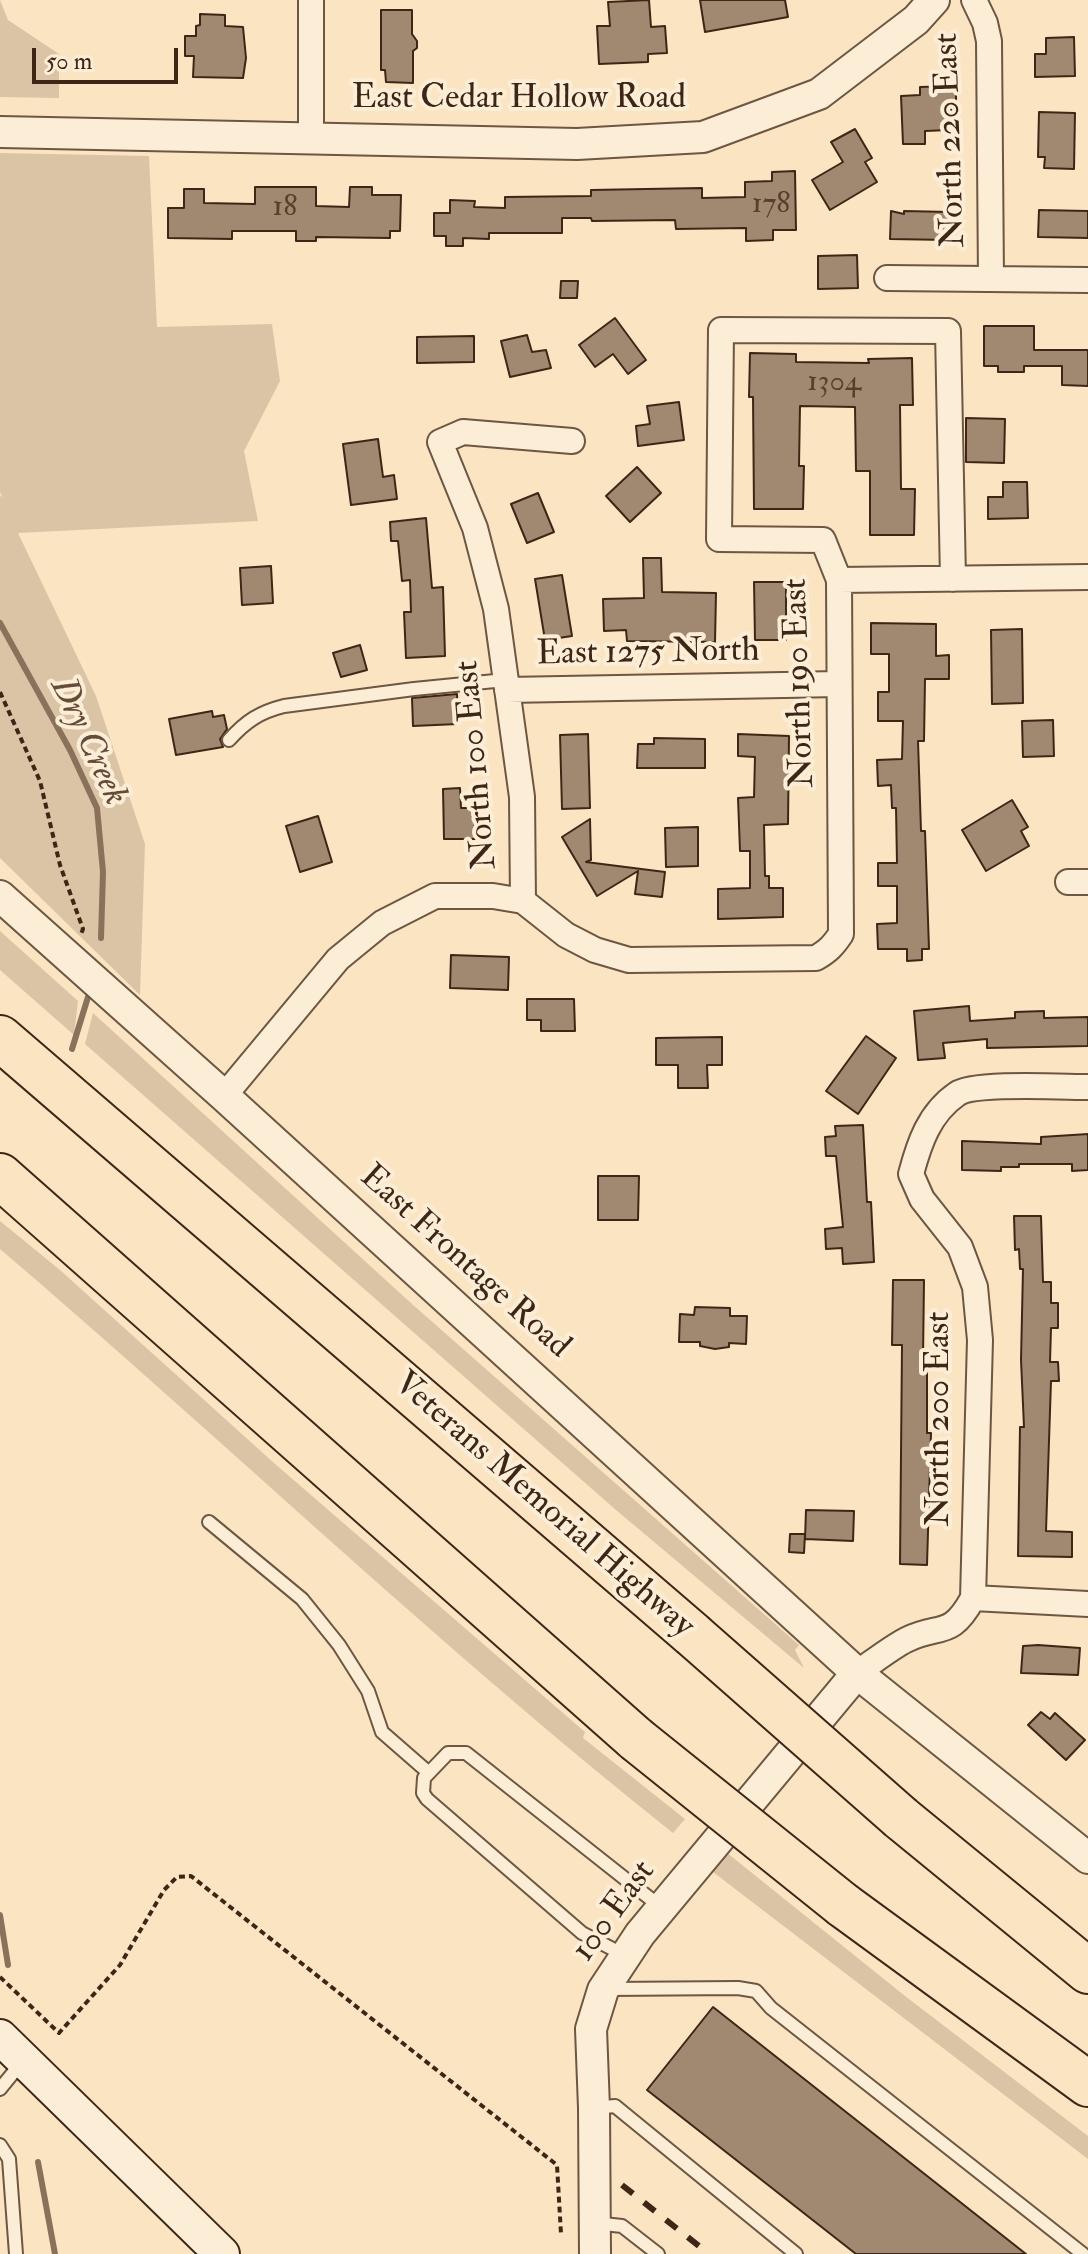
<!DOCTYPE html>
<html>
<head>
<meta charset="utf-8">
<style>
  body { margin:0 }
  #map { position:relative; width:1088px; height:2254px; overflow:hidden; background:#fbe4c2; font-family:"IM FELL Double Pica",serif }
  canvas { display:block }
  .scale { position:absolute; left:32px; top:48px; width:146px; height:36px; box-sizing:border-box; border:4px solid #3e2617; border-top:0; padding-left:10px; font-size:24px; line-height:28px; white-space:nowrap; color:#3e2617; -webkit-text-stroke:6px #fcedd7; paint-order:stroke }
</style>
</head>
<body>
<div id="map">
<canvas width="1088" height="2254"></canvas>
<div class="scale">50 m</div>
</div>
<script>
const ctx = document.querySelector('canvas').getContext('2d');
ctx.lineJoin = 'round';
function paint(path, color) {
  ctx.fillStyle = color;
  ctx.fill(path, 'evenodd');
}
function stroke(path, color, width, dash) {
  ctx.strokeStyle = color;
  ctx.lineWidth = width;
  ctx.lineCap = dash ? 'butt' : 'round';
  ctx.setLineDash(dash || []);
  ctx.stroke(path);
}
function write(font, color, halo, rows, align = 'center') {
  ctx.font = font + ' "IM FELL Double Pica",serif';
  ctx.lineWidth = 8;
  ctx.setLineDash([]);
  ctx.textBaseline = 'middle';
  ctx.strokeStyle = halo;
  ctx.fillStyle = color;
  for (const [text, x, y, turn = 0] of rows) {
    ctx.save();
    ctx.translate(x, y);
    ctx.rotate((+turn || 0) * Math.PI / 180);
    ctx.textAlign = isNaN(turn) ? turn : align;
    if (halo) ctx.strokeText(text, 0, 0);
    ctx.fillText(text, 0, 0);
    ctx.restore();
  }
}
const green = new Path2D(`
  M0,0l8,20 51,34v44l-59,-1z
  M0,153l149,3 8,171 115,-3 8,57 -36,70 14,70 -240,12 78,163 49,148 -5,151 -140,-137v-363l3,3 -3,-6z
  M0,931l78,70 -4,34 -74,-65z
  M93,1013l319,291 387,341 -4,5 9,18 -188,-158 -531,-466z
  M0,1221l60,49 214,193 311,269 -2,6 102,81 -12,14c-233,-185 -447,-391 -673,-584z
  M726,1852l179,144 183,140v23l-375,-287z`);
const stream = new Path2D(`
  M0,623l70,127 27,58 6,64 -2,66
  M72,1049l16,-52
  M0,1915l8,50
  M38,2162l17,92`);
const building = new Path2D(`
  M649,0l2,27 14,-1 2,27 -19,1v8l-49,2 -2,-38h13l-2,-24z
  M700,0h85l3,17 -83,15z
  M381,10h31v24l5,7v7l-4,3v32l-27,-1 -1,-12h-4z
  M200,14l25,1v11l18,1 3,31 -3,20 -50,-1 1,-21h-9v-20h11v-10l4,-1z
  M1074,37l1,39 -40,1v-23h11v-16z
  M956,86v24h-8l1,20 -24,1v13h-22l-2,-48 19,-1v-8z
  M1039,112l36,1 -1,56 -30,-1 1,-11h-7z
  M855,129l17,29 -7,4 12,20 -47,28 -18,-30 31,-18 -12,-20z
  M795,171l1,59h-23v10l-27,1v-13l-70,1 -1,-9 -83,1 -1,-3h-29v15h-73v6l-26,-1v8h-17v-10h-12v-23h16v-13l25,1 -1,6 31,1v-11l86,-1v-6l111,-2v10l43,-1v-15l27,-1v-9z
  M255,187h61v19l33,1 1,-20h22v8h29l-1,36h-10v7l-74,-1v4h-20v-10h-64v8l-64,-1v-30h16v-19h20v14l51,1z
  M1039,210l49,1v27l-50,-1z
  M891,211l13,3v-3l46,1 -1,28 -59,-1z
  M857,255l1,33 -40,1v-33z
  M561,281h17l-1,17h-17z
  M615,318l31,42 -18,14 -15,-20 -18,13 -16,-22z
  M984,326h50v24h54v36l-26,-1v-19h-38v6h-26v-6h-14z
  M527,335l5,17 14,-2 5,18 -41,9 -9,-36z
  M474,336v26l-57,1v-26z
  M750,353l46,1v8l73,1 -1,-4 44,-1 1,47h-13l1,84h14l-1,46h-44v-64h-14l-1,-64 -55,-1 -1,60h5l-1,43h-49l-1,-112h-4z
  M679,402l5,38 -46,6 -2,-20 14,-2 -3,-18z
  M966,418l39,1 -1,44 -38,-1z
  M378,439l5,38 11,-2 3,24 -46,6 -8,-61z
  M637,467l24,26 -31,29 -24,-26z
  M1003,482h24l1,36 -40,1v-22h15z
  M538,493l16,39 -27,11 -16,-39z
  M426,518l6,70 11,-1 2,69 -39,2 -2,-46h7l-1,-32 -8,1 -4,-40h-7l-1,-19z
  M643,558h18l1,34 54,1 -1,49 -88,-1 -1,-11 -22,1 -1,-32 41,-1z
  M271,566l2,37 -31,2 -2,-37z
  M562,575l10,61 -27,4 -10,-61z
  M754,582h32v58h-31z
  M871,623l65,1v32l13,-1v24h-24l-1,62h-6l3,90h4l4,118h-7v11l-15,1v-12h-29l-1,-25 20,-1v-37h-19v-23h19l-1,-55h-4l-1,-23 -13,1 -1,-26 25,-1 1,-38h-25v-29h11v-38h-18z
  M1022,629l1,74 -31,1 -1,-74z
  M360,645l7,25 -26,7 -8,-24z
  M457,694l1,30 -45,2 -1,-28z
  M212,711l1,6 11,-2 3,14 -7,10 3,8 -47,8 -7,-36z
  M1053,720l1,36 -31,1 -1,-36z
  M588,734l2,74 -28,1 -2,-74z
  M738,734l51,2 -1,88 -24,1 1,51h4v12h14v29l-65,2v-30l32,-1v-37h-10l-2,-53 16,-1 1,-40 -17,-1z
  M654,738l51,1v29h-68l1,-24h16z
  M460,788l1,20h13l1,31h-31l-1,-50z
  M1012,800l16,27 -7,4 8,15 -43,25 -24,-41z
  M318,816l14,46 -32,10 -14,-46z
  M590,819l1,41 -5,2 79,10 -3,25 -27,-3 3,-23 -41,25 -35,-59z
  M698,827v39l-32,1 -1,-39z
  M451,955l58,2 -1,33 -58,-2z
  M527,999h47l1,32h-34v-11h-14z
  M969,1006l1,15 45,-3v-6l29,-1v7l44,-1v29l-101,2v-9l-44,4 2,15 -27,2 -4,-49z
  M866,1036l30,22 -38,56 -32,-23z
  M722,1037v28h-15l1,23h-30v-23h-22v-27z
  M863,1125l4,77h4l3,60 -31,2 -1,-16 -16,1 -1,-20 18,-2 -7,-71h-10l-1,-19 11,-1 -1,-10z
  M1088,1134v36l-16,1v-7h-53v3h-18v4l-39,-1v-29l79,3v-7z
  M598,1176h41l-1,44h-40z
  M1014,1216h27l2,66h8v21h7v25h-7l-1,34h8l1,19h-8l-5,150 26,1v25l-54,-1 2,-129h4l-3,-67 2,-91h-3l-1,-20 -4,1z
  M893,1280h31l-1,79h4v74h4l-4,132 -27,-1 2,-219h-10z
  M695,1307l35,1v8h17l-1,28 -17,-1v4l-14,2 -15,-3v-4h-21l1,-28 14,1z
  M806,1510l48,1 -1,30 -48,-2z
  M790,1534h15l-1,19 -15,-1z
  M1038,1645l42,3 -2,27 -57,-2 2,-27z
  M1041,1712l9,7 5,-6 30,27 -19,20 -38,-35z
  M713,2007l313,247h-170l-209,-164z`);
const path = new Path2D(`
  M0,692l40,89 20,84 23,64 -2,5
  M0,1977l59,56 61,-68 44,-75 13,-13 14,-1 366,289 4,69`);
const service = new Path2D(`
  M229,740c17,-19 31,-28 55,-34l130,-17 91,-9
  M209,1522l93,77 37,46 29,46 14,41 47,41
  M626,1956l-44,-23 -155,-134 -4,-6 1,-15 24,-25h18l196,155
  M607,1989l131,-1 18,3 15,17 312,246
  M0,2089l22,-27
  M594,2108l21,-2 181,148
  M0,2145l9,14 7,95
  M594,2223l28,3 36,28`);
const minor = new Path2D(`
  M974,0l11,23 4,18 2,238
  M311,139v-139
  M887,278l201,2
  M839,580l249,-3
  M507,690l332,-6
  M1068,882h20
  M523,901l-1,-104 -26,-188 -21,-81 -35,-86 23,-10 109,9
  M224,1096l114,-137 44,-36 53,-27h58l30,5 43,34 29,15 34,10 187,-2c12,-7 17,-12 25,-24l-2,-354 -16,-40 -104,-1 2,-209 227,1 5,248
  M973,1598l115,6
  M857,1673c16,-11 32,-24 49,-33 34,-17 44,0 67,-42l7,-258 -5,-53 -15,-40 -38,-48 -11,-25c8,-30 18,-61 46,-80 16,-12 106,-7 131,-7`);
const tertiary = new Path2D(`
  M0,132l577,12 126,-7 116,-43 97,-74 18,-20
  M0,896l224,200 633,577 231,185
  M595,2254l-1,-146 -3,-79 12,-39 37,-56 217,-261`);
const secondary = new Path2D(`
  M0,2037l222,217`);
const motorway = new Path2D(`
  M0,1038l692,596
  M0,1176l636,563
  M901,1818l187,153
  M843,1905l245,179`);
const rail = new Path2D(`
  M622,2185l87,69`);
const motorwayBridge = new Path2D(`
  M692,1634l209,184
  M636,1739l207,166`);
const numberNames = [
  ["178",771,206],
  ["18",285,209],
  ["1304",834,384]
];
const streetNames = [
  ["East Cedar Hollow Road",519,100],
  ["North 220 East",952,140,-92],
  ["East 1275 North",648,654,-1],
  ["North 190 East",801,683,-92],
  ["North 100 East",478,765,-95],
  ["East Frontage Road",464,1263,42],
  ["North 200 East",941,1419,-90],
  ["Veterans Memorial Highway",543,1506,41],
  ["100 East",615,1912,-54]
];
const waterNames = [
  ["Dry Creek",87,742,65]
];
paint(green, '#dbc4a5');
stroke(stream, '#89715b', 6);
paint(building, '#a08970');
stroke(building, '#3e2617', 2);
stroke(service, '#6d5642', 16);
stroke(minor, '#6d5642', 28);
stroke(tertiary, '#6d5642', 34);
stroke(secondary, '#3e2617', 38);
stroke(motorway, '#3e2617', 48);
stroke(path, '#3e2617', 4, [6, 4]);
stroke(service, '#fcedd7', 12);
stroke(minor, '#fcedd7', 24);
stroke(tertiary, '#fcedd7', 30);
stroke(secondary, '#fcedd7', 34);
stroke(motorway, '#fbe4c2', 44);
stroke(rail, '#3e2617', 6, [14, 14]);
stroke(motorwayBridge, '#3e2617', 48, []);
stroke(motorwayBridge, '#fbe4c2', 44);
write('30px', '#563f2d', null, numberNames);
write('34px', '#3e2617', '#fcedd7', streetNames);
write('italic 36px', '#644c39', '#fcedd7', waterNames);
</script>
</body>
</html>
